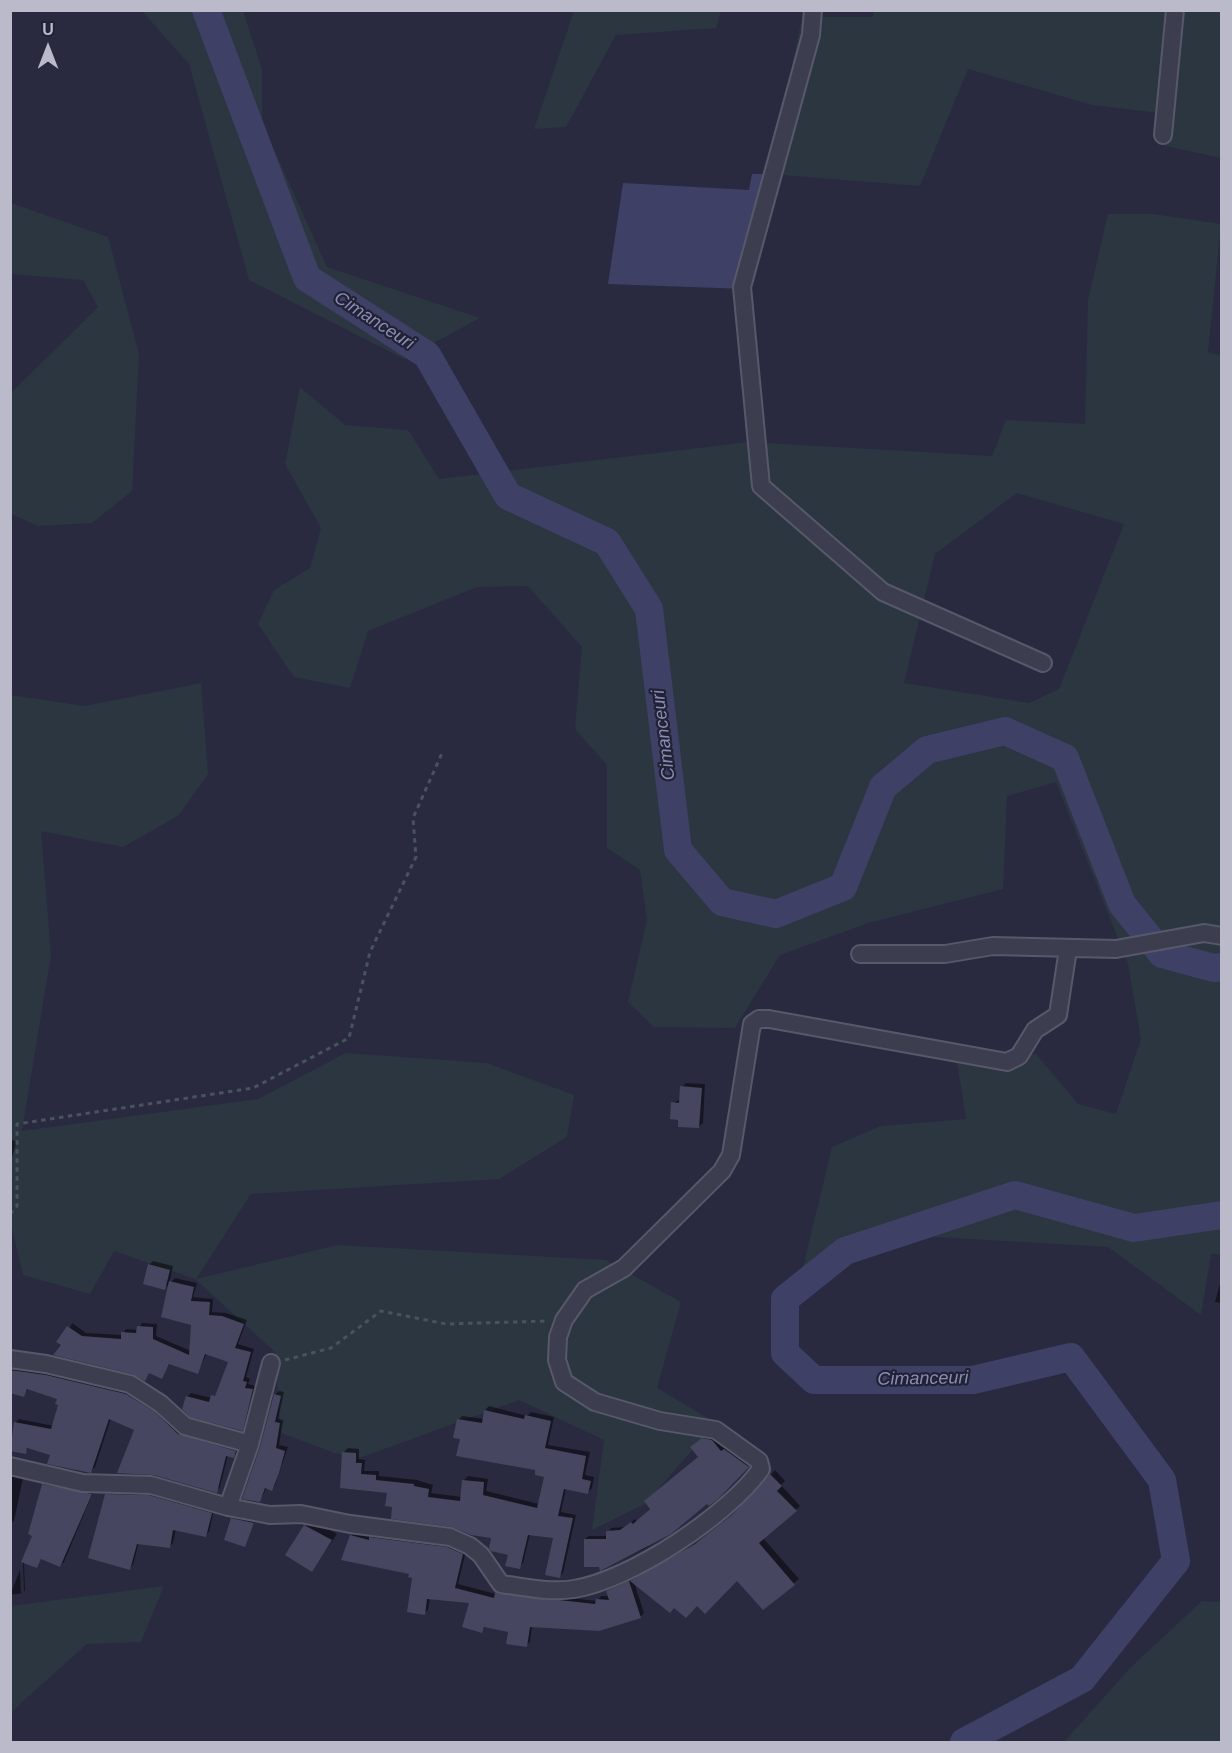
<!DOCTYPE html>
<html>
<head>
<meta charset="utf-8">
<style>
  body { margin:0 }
  #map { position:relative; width:1232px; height:1753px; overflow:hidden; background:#292a40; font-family:Arial,sans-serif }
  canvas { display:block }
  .frame { position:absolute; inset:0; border:12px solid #babaca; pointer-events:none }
  .north { position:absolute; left:18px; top:18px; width:60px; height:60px; -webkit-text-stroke:4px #222236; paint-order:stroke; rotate:0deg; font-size:16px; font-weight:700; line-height:24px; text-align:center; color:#babaca }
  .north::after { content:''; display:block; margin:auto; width:21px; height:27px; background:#babaca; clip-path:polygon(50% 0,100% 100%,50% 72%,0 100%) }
</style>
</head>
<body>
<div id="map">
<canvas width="1232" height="1753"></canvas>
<div class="frame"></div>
<div class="north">U</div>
</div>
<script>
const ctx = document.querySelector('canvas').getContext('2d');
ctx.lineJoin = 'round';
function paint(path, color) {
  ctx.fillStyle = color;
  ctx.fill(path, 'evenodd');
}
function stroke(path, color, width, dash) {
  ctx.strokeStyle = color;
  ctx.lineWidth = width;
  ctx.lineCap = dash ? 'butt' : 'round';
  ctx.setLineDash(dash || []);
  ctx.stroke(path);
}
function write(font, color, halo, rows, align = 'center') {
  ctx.font = font + ' Arial,sans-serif';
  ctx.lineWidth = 4.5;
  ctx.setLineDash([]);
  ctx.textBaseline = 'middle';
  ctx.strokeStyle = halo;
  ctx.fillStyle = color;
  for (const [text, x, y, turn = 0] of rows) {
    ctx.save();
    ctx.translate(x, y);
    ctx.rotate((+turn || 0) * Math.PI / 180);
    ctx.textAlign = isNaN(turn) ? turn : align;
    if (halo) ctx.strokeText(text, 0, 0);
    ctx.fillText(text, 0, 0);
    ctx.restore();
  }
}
const green = new Path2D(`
  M874,10l347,1v147l-56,-12 4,-32 -77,-9 -124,-36 -48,117 -150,-12 32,-157h71z
  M142,11h101l19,58v54l65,144 153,51 -76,41 -155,-79 -60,-216z
  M574,11v-1l147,1 -5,17 -100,7 -50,92 -32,2z
  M11,203l97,34 31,117 -7,137 -40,32 -54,3 -27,-12v-121l87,-86 -15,-27 -72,-6z
  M1108,214h45l68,10 -13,128 14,4v898h-11l-10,61 -93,-68 -190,-11 -119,48 33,-137 49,-21 85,-7 -9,-57 79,-8 42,50 38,10 25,-75 -13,-75 -72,-182 -49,14 -4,93 -135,34 -88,32 -45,73 -81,-1 -26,-25 19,-82 -7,-50 -33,-22v-83l-32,-36 7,-82 -54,-61 -51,1 -109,44 -18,57 -56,-11 -36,-53 16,-34 36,-22 11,-40 -36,-64 15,-77 45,38 63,5 31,49 309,-37 244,14 14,-36 79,4 3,-124zM1017,493l107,31 -65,165 -30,14 -125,-20 31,-129z
  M201,683l7,91 -30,42 -55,31 -82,-16 10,124 -29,176 236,-32 88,-46 141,10 87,32 -7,42 -68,42 -248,15 -55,85 142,-34 268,15 75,42 -24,86 59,35 -71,81 -53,26 12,-90 -85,-40 -165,60 -73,-27 -6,-81 -80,-73 -81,-28 -24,43 -67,-19 -13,-55v-525l75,11z
  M164,1586l-23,56 -54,2 -76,68v-106z
  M1202,1601l19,1v140h-157l66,-74z`);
const water = new Path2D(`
  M752,174h18l-24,115 -138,-5 15,-101 126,7z`);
const shadow = new Path2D(`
  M686,1083l19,1 -2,39 -4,3 -19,-8 -7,-15 8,-4 1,-12z
  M10,1140l7,1 -7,23z
  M153,1261l20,5 -4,18 6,-6 22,5 -4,14 20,2 -1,13 14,1 21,7 -9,24 16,5 -8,28 4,2 -2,5 8,2 -10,40 -4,3 -55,-32 4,-4 21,5 6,-5 12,-32 -23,-8 -9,19 -28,-9 -8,14 -12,-6 -6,8 -81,-34 9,-22 14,10 36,2 4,-6 12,1 4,-7 15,1 -1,12 35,15 2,-27 -22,-42 -6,6 -16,-23z
  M1222,1276v27l-7,-1z
  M10,1363l120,27 109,57 -1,5 -4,4 -6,-1 -8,32 -4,4 -80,-62 -25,-11 -16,49 -4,4 -39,-18 -23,-6 -4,6 -15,-4 5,-26 4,-4 35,7 6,-22 -1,-6 -30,-10 -5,7 -14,-4z
  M279,1391l5,1 -6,27 5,1 -4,25 9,2 -13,38 -3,4 -5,-2 -7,14 2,-54 13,-52z
  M489,1406l38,10 4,-4 23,5 -6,28 42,7 -5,23 9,2 -2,11 -4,4 -22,-4 -5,24 15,3 -13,58 -4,4 -4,-40 -25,-3 -7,29 -4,4 -26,-30 -99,-32 -6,-14 -47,-5 3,-34 4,-4 11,1v10l6,1 -1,11h15v5l38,4 16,5 -2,8 31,4 2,-17 4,-4 20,3 -2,12 53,13 6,-29 -8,-6 -76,-31 -3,-18 4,-4 22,3 1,-9z
  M707,1436l9,1 9,11 3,-2 23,17 -33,34 -11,4 -27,24 -36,24 -43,20 -16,-30 4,-3h18l4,-8 14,-1 10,-8 2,3 62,-66 -3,-12z
  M775,1470l10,11 -4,4 19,21 -37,32 36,41 -36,29 -26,-29 -39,25 -23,2 -41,-24 10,31 -3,3 -43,13 -66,-3 -2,16 -4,3 -17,-14 -23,-5 -4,5 -11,-29 -41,-4 -2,12 -4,3 -13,-40 -60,-38 4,-3 17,5 2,-3 77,10 15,7 -8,33 38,10 4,-4 97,11 4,-5h9l-2,-5 4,-4 21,-7 68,-40 37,-29z
  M10,1471l5,2 -1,4 9,1 -9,43 -4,3z
  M47,1481l47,9 -30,72 -4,3 -18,-7 -5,8 -3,-31 9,-50z
  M110,1491l44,1 60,18 -5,22 -4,4 -29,-7 -3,14 -4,4 -30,-5 -6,23 -4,4 -23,-74z
  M236,1515l20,4 -11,26 -13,-26z
  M312,1520l25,14 -25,36 -7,-44z
  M24,1562l1,28 -1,2 -1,-29z
  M20,1570l1,23h2l-13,2z`);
const river = new Path2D(`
  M206,10l101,268 120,77 81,141 99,46 42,67 29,241 44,52 54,12 67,-27 40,-100 44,-37 78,-19 60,27 57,146 40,50 52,14 8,-1
  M964,1742l118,-63 94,-118 -14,-81 -91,-123 -98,23h-159l-29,-27v-54l60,-48 170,-56 119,33 88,-13`);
const building = new Path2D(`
  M680,1086l22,2 -3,40 -21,-1v-7l-8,-1 1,-17 8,1z
  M148,1264l22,6 -5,20 -22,-6z
  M169,1281l25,6 -3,14 19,1 -1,13 13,1 22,8 -9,24 16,4 -8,29 4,1 -2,6 8,1 -10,42 -53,-14 -8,-8 4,-13 23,6 2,-7 4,1 13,-34 -23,-8 -7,20 -29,-10 -7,15 -13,-6 -4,8 -13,-7 -79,-19 8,-10 -5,-3 11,-16 15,10 39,3v-7l15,1 1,-7 16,1v12l36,16 2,-30 -30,-8z
  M10,1370l36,5 80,19 29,18 23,22 58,17 -2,7 -8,-2 -9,37 -63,-18 -37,-2 17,-43 -25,-11 -18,54 -44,-9 3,-9 -23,-7 -1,6 -16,-3 4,-29 37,7 7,-24 -3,-1 2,-5 -30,-10 -3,8 -14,-4z
  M274,1394l7,2 -6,26 5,1 -4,25 9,3 -6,22 -7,18 -7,-3 -5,14 -18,-3 18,-52z
  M484,1410l40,9 1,-4 26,6 -6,27 41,8 -4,23 9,2 -3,13 -24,-5 -6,27 15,2 -13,60 -15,-3 8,-37 -25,-3 -8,34 -15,-3 3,-11 -17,-4 -2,-3 2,-10 -20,-3 -19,-8 -61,-8 1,-12 -7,-1 2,-13 -47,-5 2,-36 14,1v10h6l-1,11 15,1v5l38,4v2l15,3 -1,8 32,4 2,-21 22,2 -1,13 54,13 7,-31 -9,-2v-5l-79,-14 4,-17 -7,-1 4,-19 25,4z
  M702,1438l10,2 9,11 3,-2 25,18 -30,31 -10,8 -2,-2 -36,30 -71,37 -1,-4h-15v-28h22v-8l14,-1 11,-8 2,2 17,-15 -6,-8 54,-44 -8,-10z
  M770,1474l12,12 -5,5 20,20 -38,32 36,42 -14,11 -18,14 -26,-29 -32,33 -8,-8 -11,12 -12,-10 -4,5 -40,-32 65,-37 38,-30z
  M42,1484l50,10 -32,73 -19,-8 -4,9 -16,-6 11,-26 -4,-2z
  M105,1494l44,1 63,18 -6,24 -33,-7 -3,18 -33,-4 -7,26 -42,-12z
  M231,1518l23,5 -9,24 -21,-7z
  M304,1525l28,15 -20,32 -27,-17z
  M350,1535l19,5v-3l78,10 16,7 -8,34 39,10 1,-5 100,11 1,-5 13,1 -3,-9 23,-10 12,37 -42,13 -69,-4 -3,20 -21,-3 2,-12 -24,-5 -2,6 -20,-6 7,-24 -42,-4 -2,16 -18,-3 5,-34 -4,-1 1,-3 -68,-14z`);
const path = new Path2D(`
  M10,1214l7,-8v-82l236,-36 96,-50 21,-86 46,-95 -3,-39 30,-67
  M285,1360l46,-12 50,-37 65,13 102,-3`);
const minor = new Path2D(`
  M813,10l-2,25 -69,252 19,199 122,106 160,71
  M1163,135l12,-125
  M860,954h85l48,-8 123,3 88,-16 18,3
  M10,1359l36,5 84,20 31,20 24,22 65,18
  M10,1466l73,17 68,2 77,22 42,8 31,-1 49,10 100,13 20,9 11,9 20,29c24,3 49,9 73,5 57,-9 154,-74 187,-120l-2,-8 -43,-31 -56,-9 -65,-19 -31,-20 -7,-22 1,-23 6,-17 21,-30 39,-22 98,-97 9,-16 21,-131 7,-5h10l238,43 12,-6 16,-26 23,-15 10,-66
  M228,1507l22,-63 21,-81`);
const waterNames = [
  ["Cimanceuri",374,321,33],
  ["Cimanceuri",664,735,-97],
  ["Cimanceuri",923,1379,-1]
];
paint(green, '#2b3641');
paint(water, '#3f4066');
paint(shadow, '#0007');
stroke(river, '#3f4066', 28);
paint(building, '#464660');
stroke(minor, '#58586b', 20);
stroke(path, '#49535e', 3, [4.5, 4.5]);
stroke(minor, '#3d3d50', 16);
write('italic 18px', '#8b8cb3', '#222236', waterNames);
</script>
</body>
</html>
